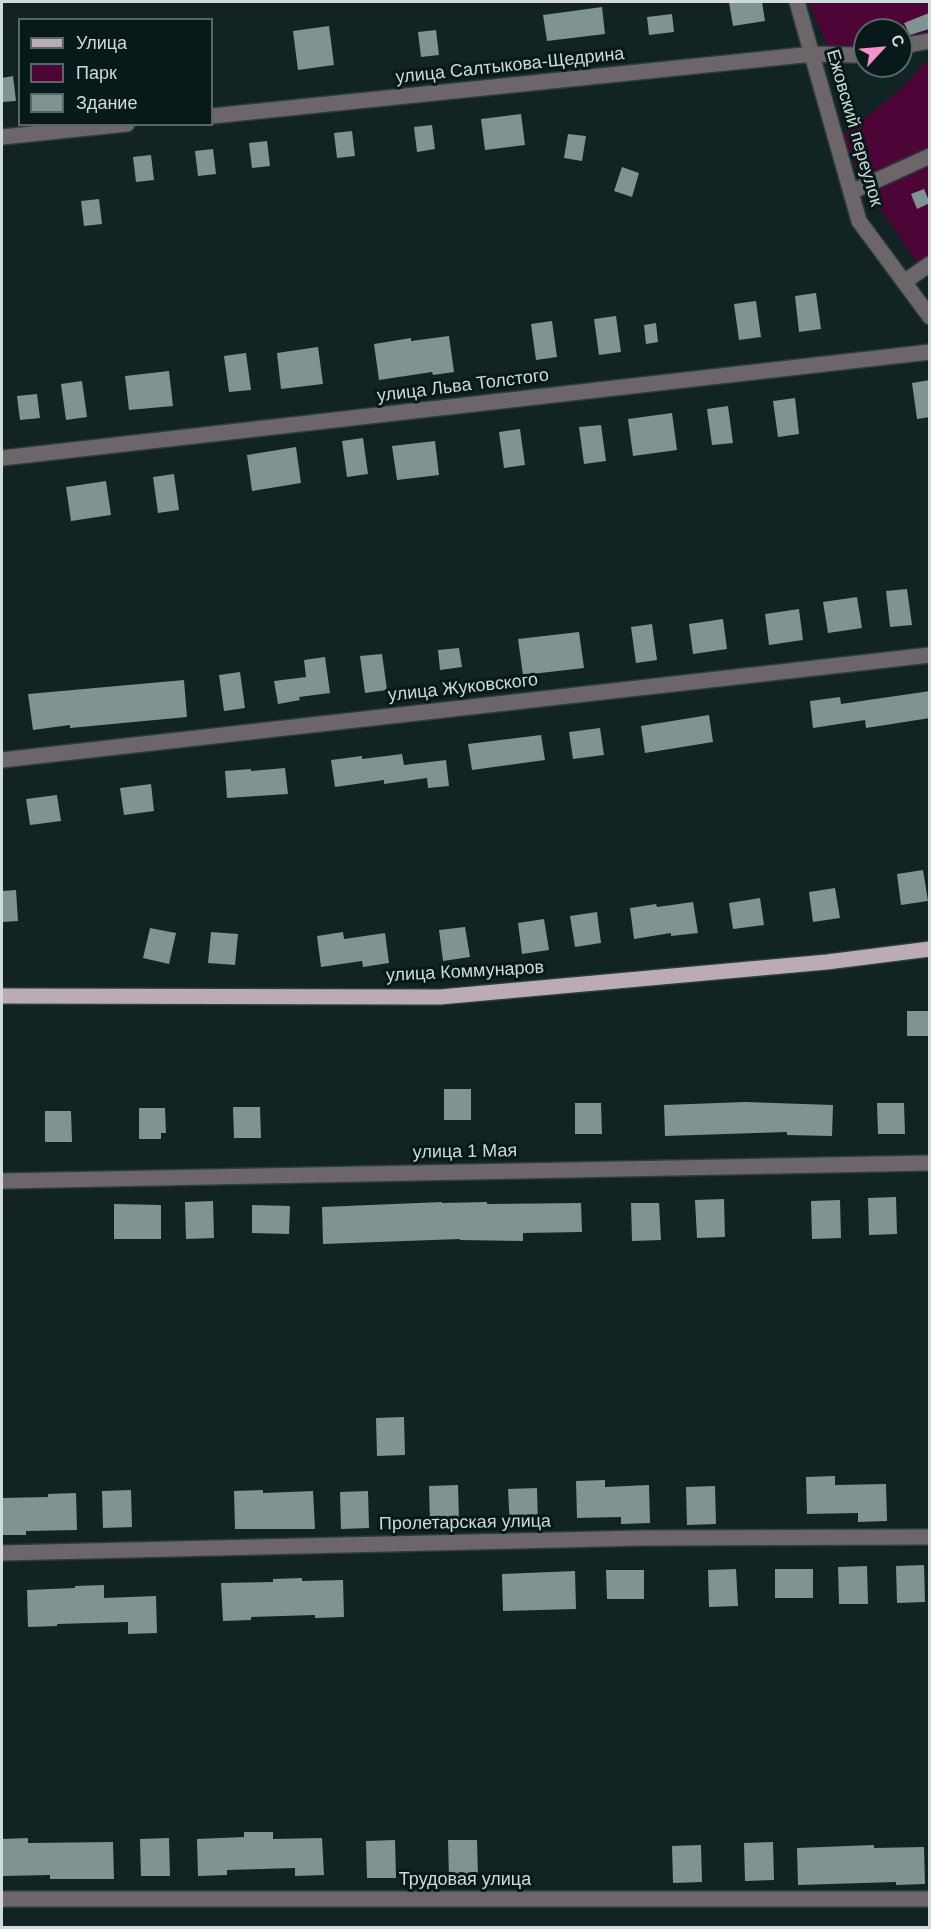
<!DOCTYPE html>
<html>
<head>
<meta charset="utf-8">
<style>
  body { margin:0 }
  #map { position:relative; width:931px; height:1929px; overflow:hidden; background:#112322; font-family:Arial,sans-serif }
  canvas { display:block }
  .frame { position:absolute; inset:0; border:3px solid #cfdad9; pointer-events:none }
  .legend { position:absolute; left:18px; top:18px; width:195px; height:108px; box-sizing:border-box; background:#081919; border:2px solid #586666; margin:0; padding:8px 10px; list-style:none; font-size:18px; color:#cfdad9 }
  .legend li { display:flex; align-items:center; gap:12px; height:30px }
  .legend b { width:30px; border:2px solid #586666 }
  .north { position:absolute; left:853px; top:18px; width:60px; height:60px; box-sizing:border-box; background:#081919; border:2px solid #586666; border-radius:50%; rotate:64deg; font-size:16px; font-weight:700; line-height:24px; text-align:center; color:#cfdad9 }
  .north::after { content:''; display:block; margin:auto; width:21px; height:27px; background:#f790ce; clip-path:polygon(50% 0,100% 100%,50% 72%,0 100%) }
</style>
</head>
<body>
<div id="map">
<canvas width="931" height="1929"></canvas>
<div class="frame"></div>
<ul class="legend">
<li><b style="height:8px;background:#bbacb4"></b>Улица</li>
<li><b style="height:16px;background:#4d0537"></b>Парк</li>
<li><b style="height:16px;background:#7f9492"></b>Здание</li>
</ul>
<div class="north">С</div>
</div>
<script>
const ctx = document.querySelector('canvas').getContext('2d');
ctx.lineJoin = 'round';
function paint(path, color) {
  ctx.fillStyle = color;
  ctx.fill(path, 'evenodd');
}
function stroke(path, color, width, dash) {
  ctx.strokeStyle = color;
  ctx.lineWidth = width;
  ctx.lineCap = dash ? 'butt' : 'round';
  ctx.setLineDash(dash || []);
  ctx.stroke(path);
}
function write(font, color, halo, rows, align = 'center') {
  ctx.font = font + ' Arial,sans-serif';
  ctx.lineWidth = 6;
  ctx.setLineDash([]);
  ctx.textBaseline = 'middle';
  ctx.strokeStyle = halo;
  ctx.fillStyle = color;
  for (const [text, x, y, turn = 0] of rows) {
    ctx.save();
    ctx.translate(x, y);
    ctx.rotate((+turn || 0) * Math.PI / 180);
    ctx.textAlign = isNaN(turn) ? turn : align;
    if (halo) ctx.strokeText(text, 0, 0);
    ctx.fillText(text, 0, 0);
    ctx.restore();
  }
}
const green = new Path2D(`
  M808,2h121v37l-28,6v-15h-36v23l-10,2 -27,-8z
  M929,59v221l-58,-85 -30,-58 60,-48z`);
const building = new Path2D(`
  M729,2h33l3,19 -32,5z
  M602,7l3,27 -58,7 -4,-26z
  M929,13v16l-19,6 -6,-12z
  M672,14l2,18 -25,3 -2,-18z
  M329,26l5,39 -36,5 -5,-39z
  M436,30l3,25 -18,2 -3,-25z
  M13,76l3,25 -14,1v-24z
  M521,114l4,31 -40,5 -4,-31z
  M432,125l3,24 -18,3 -3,-25z
  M352,131l3,25 -18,2 -3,-25z
  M568,134l18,2 -4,25 -18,-3z
  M267,141l3,25 -18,2 -3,-25z
  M213,149l3,25 -18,2 -3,-25z
  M151,155l3,25 -18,2 -3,-25z
  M622,167l17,6 -7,24 -18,-6z
  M924,189l6,14 -13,6 -6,-15z
  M99,199l3,25 -18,2 -3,-25z
  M816,293l5,36 -22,3 -4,-36z
  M756,301l5,36 -22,3 -5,-36z
  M616,316l5,36 -22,3 -5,-36z
  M552,321l5,36 -21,3 -5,-36z
  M656,323l2,19 -12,2 -2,-19z
  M449,336l5,36 -21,3 -1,-3 -53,8 -5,-36 37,-6v3z
  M318,347l5,37 -42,5 -4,-36z
  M246,353l5,37 -22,2 -5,-36z
  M169,371l4,35 -44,4 -4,-34z
  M930,380v37l-13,2 -5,-36z
  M82,381l5,36 -21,3 -5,-36z
  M37,394l3,24 -20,2 -3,-24z
  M795,398l4,36 -21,3 -5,-36z
  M728,406l5,37 -21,2 -5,-36z
  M672,413l5,37 -44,6 -5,-37z
  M601,425l5,36 -22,3 -5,-37z
  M520,429l5,36 -21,3 -5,-36z
  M363,438l5,36 -21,3 -5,-36z
  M435,441l4,34 -42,5 -5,-34z
  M296,447l5,36 -49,8 -5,-36z
  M174,474l5,36 -21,3 -5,-36z
  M106,481l5,34 -40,6 -5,-34z
  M907,589l5,36 -22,2 -4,-36z
  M857,597l5,31 -34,5 -5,-31z
  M799,609l4,31 -34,5 -4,-31z
  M723,619l4,30 -34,5 -4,-30z
  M652,624l5,36 -21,3 -5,-36z
  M579,632l5,36 -61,7 -5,-36z
  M459,648l3,19 -22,3 -2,-20z
  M382,654l5,36 -22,3 -5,-37z
  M325,657l5,36 -31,4 1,3 -22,4 -4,-23 32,-4 -2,-17z
  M240,672l5,36 -21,3 -5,-36z
  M184,680l3,37 -117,11v-3l-37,5 -5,-36z
  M930,691v27l-64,10 -1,-8 -52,8 -3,-27 30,-4 1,7z
  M709,715l4,27 -68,11 -4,-27z
  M600,728l4,27 -31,4 -4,-27z
  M541,735l4,25 -73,10 -4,-26z
  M402,754l2,11 42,-5 3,26 -21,2 -1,-10 -43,6v-4l-49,7 -4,-27 31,-4v3z
  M285,768l3,26 -61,4 -2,-27 26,-2v2z
  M151,784l3,27 -30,4 -4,-27z
  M57,795l4,26 -31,4 -4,-26z
  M923,870l5,31 -27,4 -4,-31z
  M835,888l5,30 -27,4 -4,-30z
  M16,890l2,31 -16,1v-31z
  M760,898l4,27 -31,4 -4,-26z
  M693,902l5,31 -27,3v-3l-37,6 -4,-31 26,-4 1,3z
  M597,912l4,31 -26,4 -5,-31z
  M544,919l5,31 -27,4 -4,-31z
  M465,927l5,30 -27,4 -4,-31z
  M150,928l26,5 -7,31 -26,-6z
  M211,932l27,2 -3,31 -27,-2z
  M343,932l1,7 41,-6 4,30 -26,4 -1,-6 -41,6 -4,-31z
  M907,1011h23v25h-23z
  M444,1089h27v31h-27z
  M745,1102l88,3 -1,31 -45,-1v-3l-122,4 -1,-31z
  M575,1103h26l1,31h-27z
  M877,1103h27l1,31h-27z
  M233,1107h27l1,31h-27z
  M139,1108h26l1,25h-5v6h-22z
  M45,1111h26l1,31h-27z
  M896,1197l1,37 -28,1 -1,-37z
  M724,1199l1,38 -28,1 -2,-38z
  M840,1200l1,38 -29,1 -1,-38z
  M213,1201l1,37 -28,1 -1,-37z
  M442,1202v1l45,-1v2l94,-1 1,29 -59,1v8l-63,-1v-1l-137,5 -1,-37z
  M631,1203h28l2,37 -29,1z
  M114,1204l47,1v34h-47z
  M252,1205l38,1 -1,28 -37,-1z
  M404,1417l1,38 -28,1 -1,-38z
  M835,1476v9l51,-1 1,37 -29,1v-9l-51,1 -1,-37z
  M605,1480v7l44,-2 1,38 -29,1v-7l-44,1 -1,-37z
  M458,1485l1,37 -29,1 -1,-37z
  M715,1486l1,38 -29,1 -1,-38z
  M537,1488l1,38 -28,1 -2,-38z
  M131,1490l1,37 -29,1 -1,-37z
  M263,1490v3l50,-2 2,38h-80l-1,-38z
  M368,1491l1,37 -28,1 -1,-37z
  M76,1493l1,37 -51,1v4h-24v-37l46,-1v-3z
  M924,1565l1,37 -28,1 -1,-37z
  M867,1566l1,38h-29l-1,-37z
  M736,1569l2,37 -29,1 -1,-37z
  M775,1569h38v29h-38z
  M606,1570h38v29h-37z
  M575,1571l1,38 -73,2 -1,-37z
  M302,1578v3l41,-1 1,37 -29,1v-3l-64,2v3l-28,1 -2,-38 52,-1v-3z
  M104,1585v13l52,-2 1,37 -29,1v-12l-71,2v2l-29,1 -1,-37 48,-2v-2z
  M244,1832h29v7l49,-1 2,37 -29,1v-8l-68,2v5l-29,1 -1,-37 47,-2z
  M28,1838v5l85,-1 1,37h-64v-4l-48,1v-37z
  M169,1838l1,38h-29l-1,-37z
  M395,1840l1,38h-29l-1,-37z
  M448,1840h29l1,37 -29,1z
  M773,1842l1,38 -29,1 -1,-38z
  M701,1845l1,37 -29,1 -1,-37z
  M874,1845v3l50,-1 1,37 -29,1v-3l-98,3 -1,-37z`);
const minor = new Path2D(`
  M797,2l62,219 71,96
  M901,46l29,-5
  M212,116l601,-62 42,1 10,-2
  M2,137l125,-13
  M851,192l79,-36
  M904,282l26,-18
  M2,458l928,-106
  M2,760l928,-105
  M2,1181l928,-18
  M2,1553l641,-15 287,-1
  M2,1899h928`);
const major = new Path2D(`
  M2,996l438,1 387,-35 103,-13`);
const streetNames = [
  ["улица Салтыкова-Щедрина",510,66,-6],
  ["Ежовский переулок",854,128,74],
  ["улица Льва Толстого",463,386,-7],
  ["улица Жуковского",463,688,-6],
  ["улица Коммунаров",465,972,-3],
  ["улица 1 Мая",465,1152,-1],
  ["Пролетарская улица",465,1523,-1],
  ["Трудовая улица",465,1880]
];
paint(green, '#4d0537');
paint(building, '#7f9492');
stroke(minor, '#2c3d3c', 18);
stroke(major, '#2c3d3c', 18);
stroke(minor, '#6c6569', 15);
stroke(major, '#bbacb4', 15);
write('18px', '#cfdad9', '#081919', streetNames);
</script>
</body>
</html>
